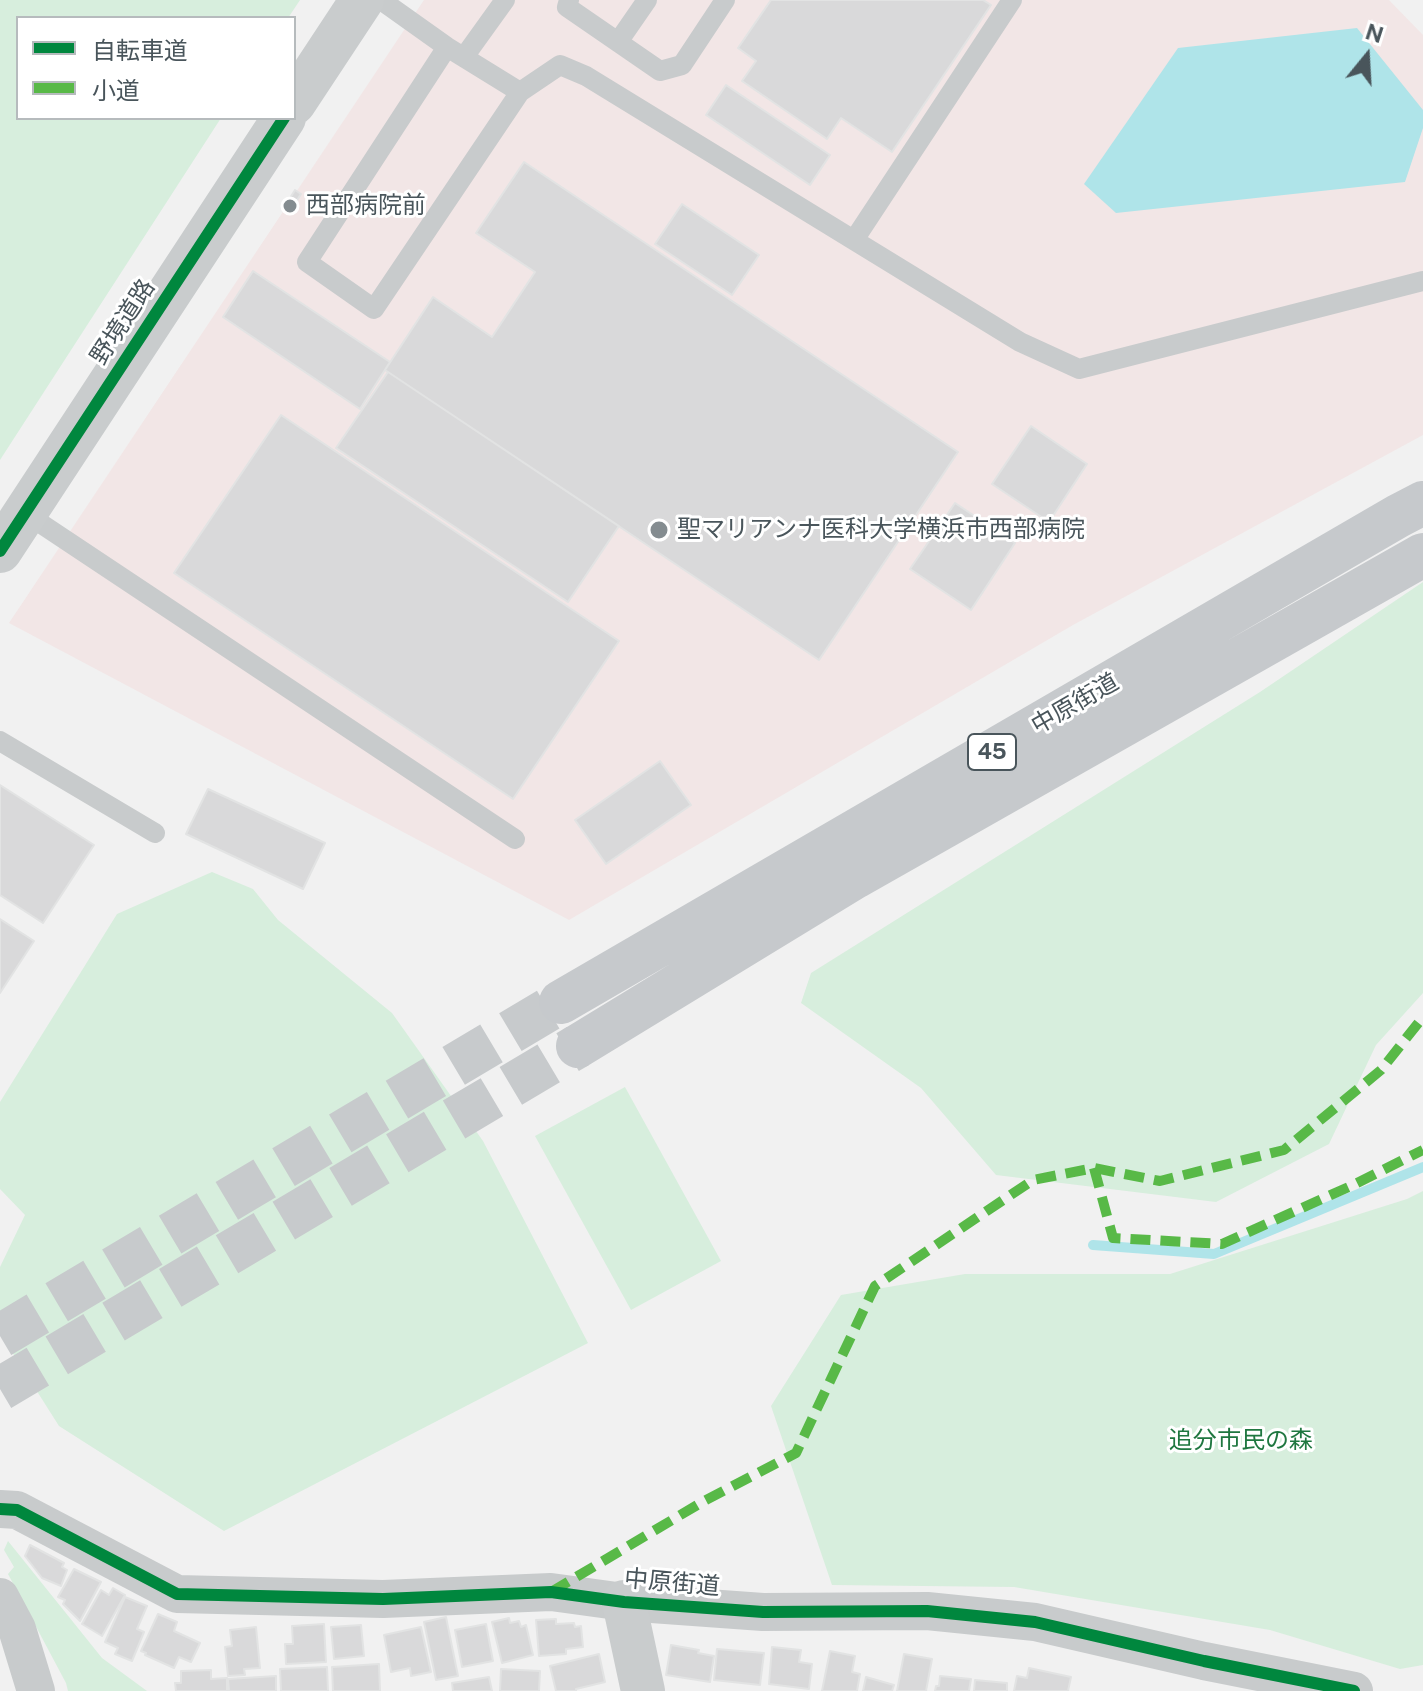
<!DOCTYPE html>
<html>
<head>
<meta charset="utf-8">
<style>
  body { margin:0 }
  #map { position:relative; width:1423px; height:1691px; overflow:hidden; background:#f1f1f1; font-family:"Public Sans","Noto Sans JP",sans-serif }
  canvas { display:block }
  .legend { position:absolute; left:16px; top:16px; width:280px; height:104px; box-sizing:border-box; background:#fff; border:2px solid #b6bbbd; margin:0; padding:10px 14px; list-style:none; font-size:24px; color:#49555b }
  .legend li { display:flex; align-items:center; gap:16px; height:40px }
  .legend b { width:40px; border:2px solid #b6bbbd }
  .north { position:absolute; left:1327px; top:16px; width:80px; height:80px; -webkit-text-stroke:6px #fff; paint-order:stroke; rotate:18deg; font-size:22px; font-weight:700; line-height:32px; text-align:center; color:#49555b }
  .north::after { content:''; display:block; margin:auto; width:28px; height:36px; background:#49555b; clip-path:polygon(50% 0,100% 100%,50% 72%,0 100%) }
</style>
</head>
<body>
<div id="map">
<canvas width="1423" height="1691"></canvas>
<ul class="legend">
<li><b style="height:10px;background:#00873e"></b>自転車道</li>
<li><b style="height:10px;background:#58b947"></b>小道</li>
</ul>
<div class="north">N</div>
</div>
<script>
const ctx = document.querySelector('canvas').getContext('2d');
ctx.lineJoin = 'round';
function paint(path, color) {
  ctx.fillStyle = color;
  ctx.fill(path, 'evenodd');
}
function stroke(path, color, width, dash) {
  ctx.strokeStyle = color;
  ctx.lineWidth = width;
  ctx.lineCap = dash ? 'butt' : 'round';
  ctx.setLineDash(dash || []);
  ctx.stroke(path);
}
function write(font, color, halo, rows, align = 'center') {
  ctx.font = font + ' "Public Sans","Noto Sans JP",sans-serif';
  ctx.lineWidth = 6;
  ctx.setLineDash([]);
  ctx.textBaseline = 'middle';
  ctx.strokeStyle = halo;
  ctx.fillStyle = color;
  for (const [text, x, y, turn = 0] of rows) {
    ctx.save();
    ctx.translate(x, y);
    ctx.rotate((+turn || 0) * Math.PI / 180);
    ctx.textAlign = isNaN(turn) ? turn : align;
    if (halo) ctx.strokeText(text, 0, 0);
    ctx.fillText(text, 0, 0);
    ctx.restore();
  }
}
const medical = new Path2D(`
  M424,0h965l34,35v400l-350,190 -504,295 -560,-297z`);
const green = new Path2D(`
  M0,0h300l-12,18h-270v100h203l-221,342z
  M1423,582v411l-47,52 -47,99 -113,58 -220,-27 -75,-87 -120,-85 10,-30 449,-281z
  M212,872l41,17 25,31 114,93 91,128 105,202 -364,188 -165,-105 -59,-93v-66l25,-52 -25,-26v-87l117,-188z
  M625,1087l96,174 -90,49 -96,-174z
  M1423,1191v474l-23,4 -130,-39 -256,-43 -182,-2 -61,-179 70,-111 124,-21h205l237,-75z
  M8,1541l94,117 45,33h-79l-2,-8 -58,-109 6,-7 -10,-17z`);
const water = new Path2D(`
  M1357,28l66,82v18l-18,54 -289,31 -32,-29 94,-136z`);
const stream = new Path2D(`
  M1093,1245l121,9 209,-87`);
const building = new Path2D(`
  M771,0h212l8,5 -99,147 -51,-34 -14,21 -85,-58 14,-20 -18,-13z
  M726,85l104,70 -20,30 -104,-70z
  M524,162l434,290 -139,208 -434,-290 48,-73 59,40 43,-65 -59,-39z
  M295,190l6,4 -10,16 -6,-4z
  M682,204l77,51 -27,40 -77,-51z
  M253,271l137,91 -30,47 -137,-92z
  M388,372l231,154 -51,76 -232,-154z
  M281,415l338,226 -106,158 -339,-226z
  M1031,426l56,38 -38,58 -57,-38z
  M955,503l60,40 -44,67 -61,-41z
  M660,761l31,44 -85,59 -31,-44z
  M0,785l94,60 -51,78 -43,-28z
  M208,789l117,54 -22,46 -117,-55z
  M0,919l34,22 -34,52z
  M30,1545l34,18 -2,4 5,3 -6,16 -19,-8 -17,-22z
  M74,1569l27,13 -21,39 -17,-17 2,-4 -7,-3z
  M113,1588l12,7 -23,41 -20,-12 19,-34 8,5z
  M125,1597l22,9 -10,23 7,3 -12,29 -17,-7 3,-6 -13,-6z
  M158,1614l19,8 -3,9 26,12 -9,19 -12,-5 -5,11 -29,-13 1,-2 -5,-2z
  M446,1617l12,59 -22,4 -12,-58z
  M509,1618l1,5 9,-2 2,6 5,-2 7,30 -31,8 -10,-41z
  M556,1619v5l18,-1 1,4 6,-1 2,21 -17,2v5l-27,2 -3,-36z
  M324,1624l2,38 -40,2 -1,-20h8l-1,-18z
  M486,1624l7,37 -31,6 -7,-37z
  M361,1625l3,31 -30,3 -3,-32z
  M256,1627l4,41 -16,1 1,6 -17,1 -3,-29 7,-1 -2,-16z
  M421,1627l10,45 -20,4 -1,-8 -19,4 -7,-37z
  M671,1645l28,5 -1,3 16,3 -4,26 -44,-7z
  M772,1647l29,3 -2,12 13,2 -3,25 -40,-5z
  M717,1649l47,4 -4,32 -46,-5z
  M830,1651l25,5 -3,16 8,2 -3,17h-35z
  M599,1654l6,28 -29,7v2h-20l-6,-25z
  M904,1654l28,5 -6,32h-29z
  M379,1664l1,27h-47l-1,-24z
  M327,1667l1,24h-47l-1,-22z
  M1029,1668l42,9 -3,14h-54l3,-15 10,2z
  M501,1669l39,2 -1,20h-39z
  M211,1670v9l16,-1v13h-51l-1,-8h6v-12z
  M276,1676v15h-47l-1,-12z
  M940,1676l31,3 -2,12h-34l1,-5h3z
  M489,1677l3,14h-39l-1,-8z
  M866,1677l28,8 -2,6h-29z
  M975,1680l32,3v8h-33z`);
const primaryTunnel = new Path2D(`
  M0,1336l561,-334
  M0,1389l578,-343`);
const lane = new Path2D(`
  M381,0l66,47 73,45
  M569,0l-2,7 93,64 22,-6 43,-65
  M618,42l29,-42
  M447,47l-140,215 67,47 146,-217 40,-27 26,11 434,266 59,27 344,-88
  M464,57l41,-57
  M854,240l158,-240
  M25,513l490,326
  M0,741l155,92`);
const street = new Path2D(`
  M0,1509l17,1 160,84 206,5 168,-7 73,10 139,10 164,-1 108,11 169,39 150,30
  M0,1597l17,32 19,62`);
const secondary = new Path2D(`
  M294,103l68,-103
  M0,551l284,-433
  M624,1602l19,89`);
const primary = new Path2D(`
  M561,1002l837,-486 25,-13
  M578,1046l277,-169 568,-322`);
const quiet = new Path2D(`
  M1094,1168l19,70 109,6 131,-59 70,-35
  M551,1592l153,-91 92,-48 79,-167 158,-106 61,-12 66,13 124,-31 97,-80 42,-53`);
const cycleway = new Path2D(`
  M0,551l284,-433
  M0,1509l17,1 160,84 206,5 168,-7 73,10 139,10 164,-1 108,11 169,39 150,30`);
const markers = [
  [290,206,8,"#848c90"],
  [659,530,10,"#848c90"]
];
const shields = [
  [992,752,48]
];
const shieldNames = [
  ["45",992,752]
];
const poiNames = [
  ["西部病院前",306,206],
  ["聖マリアンナ医科大学横浜市西部病院",677,530]
];
const streetNames = [
  ["野境道路",123,322,-57],
  ["中原街道",1075,704,-30],
  ["中原街道",672,1583,5]
];
const parkNames = [
  ["追分市民の森",1241,1441]
];
paint(medical, '#f2e6e6');
paint(green, '#d7eedd');
paint(water, '#afe4e9');
stroke(stream, '#afe4e9', 10);
paint(building, '#d9d9da');
stroke(building, '#e2e3e3', 2);
stroke(primaryTunnel, '#c7cacc', 44, [44, 22]);
stroke(lane, '#c8cbcc', 20);
stroke(street, '#c8cbcc', 38);
stroke(secondary, '#c9cccd', 44);
stroke(primary, '#c6c9cc', 44);
stroke(quiet, '#58b947', 10, [20, 10]);
stroke(cycleway, '#00873e', 12);
for (const [x, y, r, color] of markers) {
  const dot = new Path2D();
  dot.arc(x, y, r, 0, 2 * Math.PI);
  ctx.fillStyle = color;
  ctx.fill(dot);
  stroke(dot, '#fff', 3);
}
for (const [x, y, w] of shields) {
  const box = new Path2D();
  box.roundRect(x - w / 2, y - 18, w, 36, 6);
  ctx.fillStyle = '#fff';
  ctx.fill(box);
  stroke(box, '#49555b', 2);
}
write('bold 22px', '#49555b', null, shieldNames);
write('24px', '#49555b', '#fff', poiNames, 'left');
write('24px', '#49555b', '#fff', streetNames);
write('24px', '#1f7740', '#fff', parkNames);
</script>
</body>
</html>
